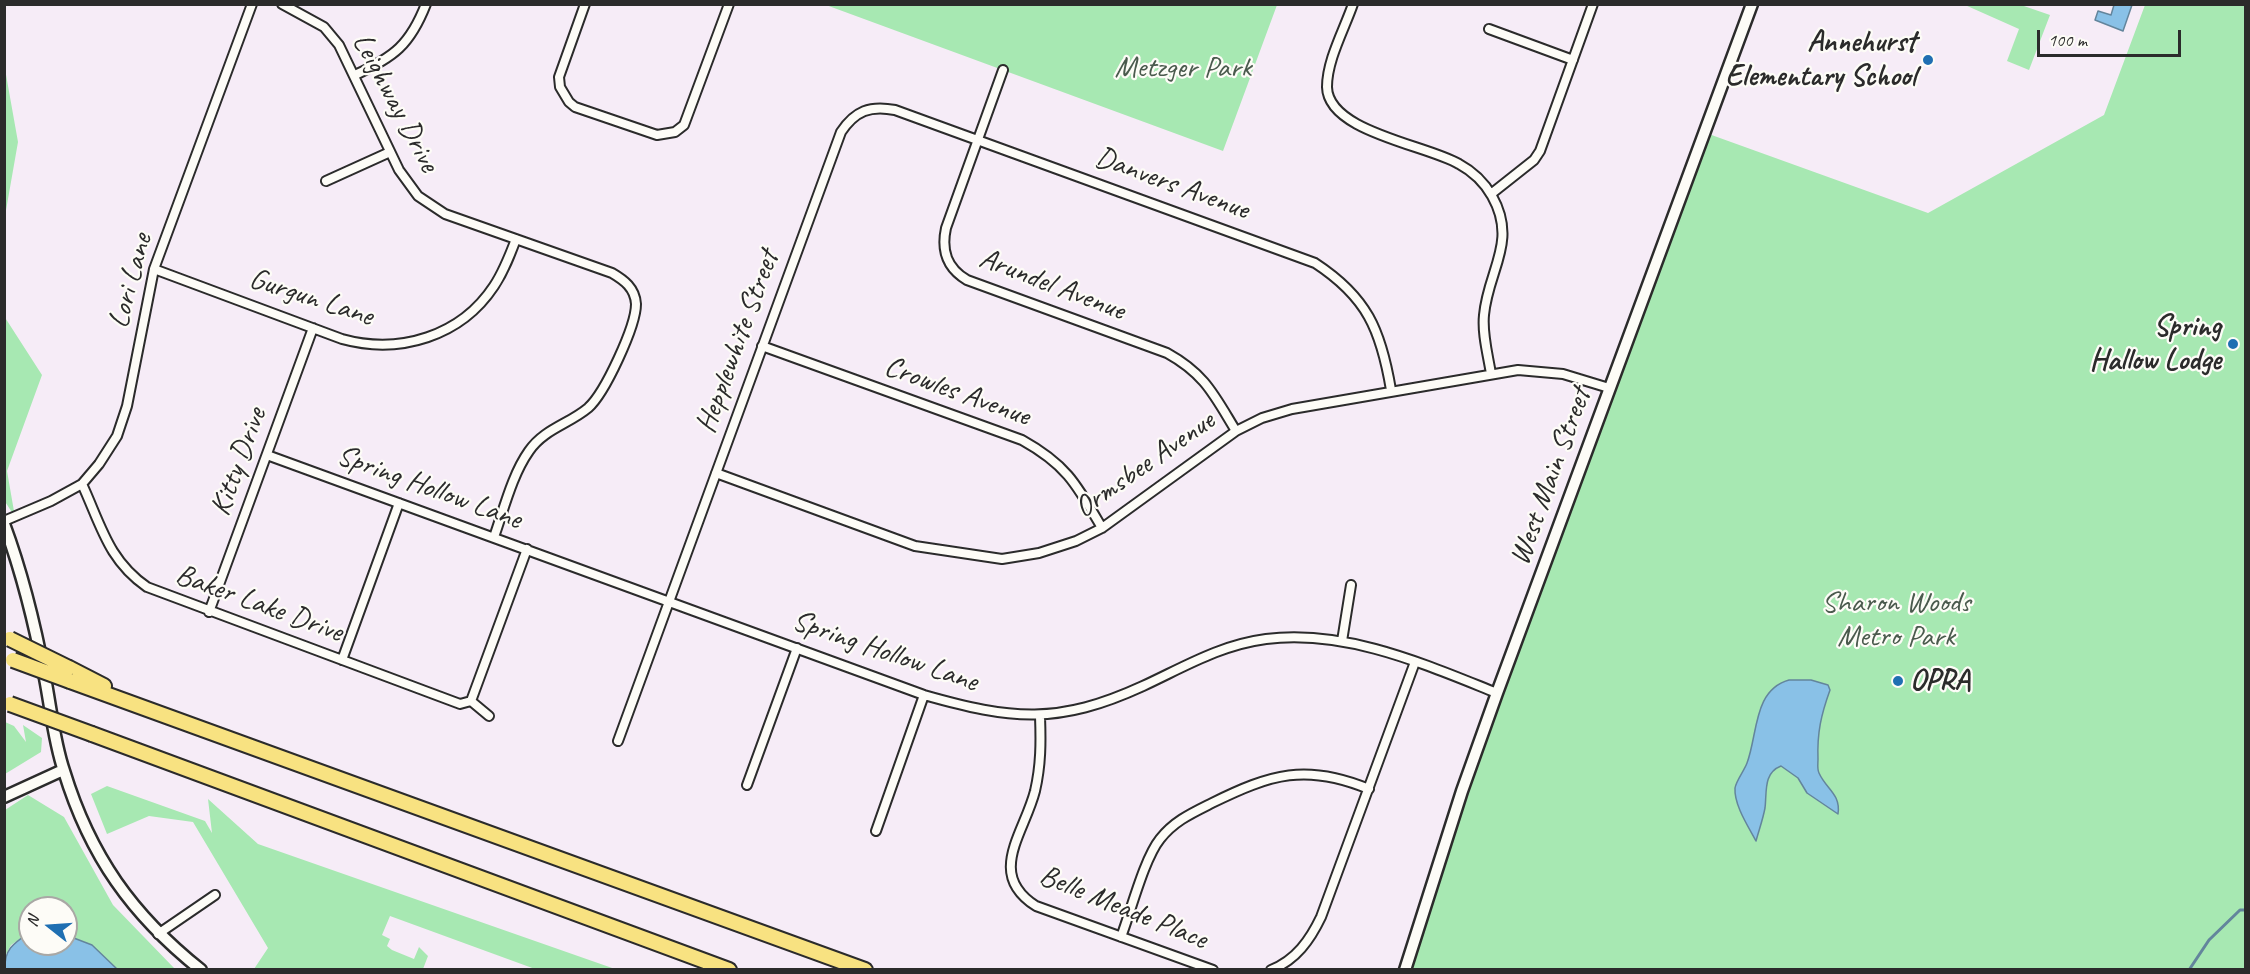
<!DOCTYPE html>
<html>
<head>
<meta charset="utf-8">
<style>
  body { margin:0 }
  #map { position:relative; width:2250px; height:974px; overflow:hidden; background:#f6ecf7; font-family:Caveat,sans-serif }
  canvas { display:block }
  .frame { position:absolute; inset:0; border:6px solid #2b2b2b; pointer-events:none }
  .north { position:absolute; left:18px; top:896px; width:60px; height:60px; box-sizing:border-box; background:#fdfcf7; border:2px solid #a9a8a5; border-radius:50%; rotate:287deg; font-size:16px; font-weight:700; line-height:24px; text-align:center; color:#2b2b2b }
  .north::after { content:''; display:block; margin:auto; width:21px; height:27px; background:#1f6fb2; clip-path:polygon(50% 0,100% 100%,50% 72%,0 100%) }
  .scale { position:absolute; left:2037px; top:30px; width:144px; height:27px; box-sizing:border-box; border:3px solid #2b2b2b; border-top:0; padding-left:8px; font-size:18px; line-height:21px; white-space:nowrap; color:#2b2b2b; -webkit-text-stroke:4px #fdfcf7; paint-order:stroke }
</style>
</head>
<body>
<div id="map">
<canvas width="2250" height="974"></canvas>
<div class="frame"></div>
<div class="north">N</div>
<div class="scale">100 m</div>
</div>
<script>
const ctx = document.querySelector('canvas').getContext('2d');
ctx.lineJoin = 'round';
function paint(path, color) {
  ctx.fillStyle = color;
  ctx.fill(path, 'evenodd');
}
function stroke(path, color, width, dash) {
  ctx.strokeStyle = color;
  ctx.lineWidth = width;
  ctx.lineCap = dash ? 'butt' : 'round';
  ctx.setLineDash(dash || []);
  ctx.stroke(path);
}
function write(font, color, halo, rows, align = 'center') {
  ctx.font = font + ' Caveat,sans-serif';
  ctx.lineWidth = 4.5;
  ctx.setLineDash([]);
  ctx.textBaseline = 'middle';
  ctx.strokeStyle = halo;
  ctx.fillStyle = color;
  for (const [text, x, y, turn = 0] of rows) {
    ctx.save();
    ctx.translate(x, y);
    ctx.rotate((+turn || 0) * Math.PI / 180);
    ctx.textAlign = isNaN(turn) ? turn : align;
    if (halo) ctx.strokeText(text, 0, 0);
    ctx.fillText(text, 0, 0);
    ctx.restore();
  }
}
const green = new Path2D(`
  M826,5h451l-54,146z
  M1965,5h56l29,10 -21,55 -22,-9 12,-32z
  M2145,5h100v964l-840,1 25,-81 276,-756 222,80 176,-98z
  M5,69l13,73 -13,74z
  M4,316l38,59 -35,96 8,46 -11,-17z
  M5,722l9,4 12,16 -3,-17 19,13 -1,14 -36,22z
  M107,786l98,35 7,12 -4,-34 50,45 357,125h-80l-145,-53 -8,19 8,4 -3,7 5,4 22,9 5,-12 9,9 -5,13h-169l14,-21 -75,-126 -44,-6 -42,18 -16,-40z
  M28,795l36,22 49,88 62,64h-58l-25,-24 -26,-10v-27h-36v24l-19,13 -6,11v-146z`);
const water = new Path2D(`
  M2114,5h18l-9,26 -28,-11 3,-9 13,4z
  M1789,680h22l17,5 2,5c-9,25 -13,43 -12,69 0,4 -1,10 1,14 7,16 22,21 19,41l-31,-21 -9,-15 -17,-12c-18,7 -14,26 -16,42 -2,11 -6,22 -9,33 -8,-15 -22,-36 -21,-53 1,-7 9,-17 12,-25 11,-29 6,-73 42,-83z
  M30,932v12h36v-9l26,10 25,24h-112c-1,-20 9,-26 25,-37z`);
const stream = new Path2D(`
  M2189,970l20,-30 31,-30h6`);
const street = new Path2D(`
  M282,4l42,23 15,18 60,125 19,26 27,18 167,59c12,7 23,15 24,31 0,22 -31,89 -48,104 -19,16 -44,21 -59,43 -17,24 -25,58 -35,86
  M585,4l-26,73 1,10 9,15 6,5 82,28 18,-3 9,-7 45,-121
  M1353,4c-9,26 -26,56 -26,83 1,45 100,58 132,77 13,7 25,18 33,32 26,46 -4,74 -8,119 -2,19 4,40 7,59
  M1489,29l84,31
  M1003,70l-57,158c-5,23 1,40 21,52l200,73c38,21 47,42 69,78
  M355,75c39,-18 55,-30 71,-71
  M326,181l64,-29
  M1491,194l43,-34 6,-9 53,-147
  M154,269l188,70c58,16 119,-3 152,-53 10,-15 16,-31 22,-47
  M762,346l260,94c45,25 55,45 80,88
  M267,455l657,240c88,25 134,30 219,-9 41,-19 77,-41 123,-47 80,-10 158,25 231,54
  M716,473l199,73 87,13 37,-6 37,-12 26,-13 134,-97 26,-13 30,-9 226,-39 45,4 46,14
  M82,484c19,41 26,76 65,103l313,117 11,-3
  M4,521l47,-20 31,-17 17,-20 18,-28 10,-30 27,-137 98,-265
  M209,612l104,-284
  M1342,641l9,-56
  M342,660l57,-157
  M471,701l56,-152
  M471,701l18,15
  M1040,716c1,26 1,49 -5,75 -11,43 -49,83 1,115l177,64
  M618,741l223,-609c14,-21 29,-27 54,-22l420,153c52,34 66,67 76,127
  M747,785l50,-137
  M876,831l48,-136
  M158,934l57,-39
  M1121,937c10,-26 23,-78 39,-98 14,-18 32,-26 52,-36 59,-29 94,-40 157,-14
  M1271,970c25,-10 39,-30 50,-53l94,-255`);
const secondary = new Path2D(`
  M4,524c19,51 31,101 41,154 6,31 9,64 19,93 26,85 68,144 137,199
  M4,797l59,-27
  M1405,970l57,-179 35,-98 255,-689`);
const highway = new Path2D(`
  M69,668l35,18
  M70,681l795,289
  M92,734l637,236`);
const highwayBridge = new Path2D(`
  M10,639l59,29
  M13,660l57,21
  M10,704l82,30`);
const markers = [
  [1928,60,6,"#1f6fb2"],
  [2233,344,6,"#1f6fb2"],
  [1898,681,6,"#1f6fb2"]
];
const poiNames = [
  ["Annehurst",1916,43],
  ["Elementary School",1916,77],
  ["Spring",2221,327],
  ["Hallow Lodge",2221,361],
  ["OPRA",1910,681,"left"]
];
const parkNames = [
  ["Metzger Park",1183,68],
  ["Sharon Woods",1896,603],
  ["Metro Park",1896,637]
];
const streetNames = [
  ["Leighway Drive",395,103,62],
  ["Danvers Avenue",1172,184,20],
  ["Lori Lane",131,281,-75],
  ["Arundel Avenue",1052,285,21],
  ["Gurgun Lane",311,298,18],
  ["Hepplewhite Street",738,342,-70],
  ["Crowles Avenue",957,392,20],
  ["Kitty Drive",239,462,-70],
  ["Ormsbee Avenue",1145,465,-35],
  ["West Main Street",1551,477,-70],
  ["Spring Hollow Lane",429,488,20],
  ["Baker Lake Drive",259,604,20],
  ["Spring Hollow Lane",885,652,19],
  ["Belle Meade Place",1123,908,22]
];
paint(green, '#a7e8b2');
paint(water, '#89c1e7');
stroke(water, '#63859c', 1.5);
stroke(stream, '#63859c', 3);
stroke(street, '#2b2b2b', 12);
stroke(secondary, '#2b2b2b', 15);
stroke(highway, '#2b2b2b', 18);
stroke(street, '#fdfcf7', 8);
stroke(secondary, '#fdfcf7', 10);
stroke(highway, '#f8e281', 14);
stroke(highwayBridge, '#2b2b2b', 18, []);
stroke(highwayBridge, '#f8e281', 14);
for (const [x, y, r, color] of markers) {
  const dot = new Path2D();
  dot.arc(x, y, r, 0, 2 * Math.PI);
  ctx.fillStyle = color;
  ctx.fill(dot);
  stroke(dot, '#fdfcf7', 2);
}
write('bold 30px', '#2b2b2b', '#fdfcf7', poiNames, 'right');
write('30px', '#4a5a4d', '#fdfcf7', parkNames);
write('30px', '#2b2b2b', '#fdfcf7', streetNames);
</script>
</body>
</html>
